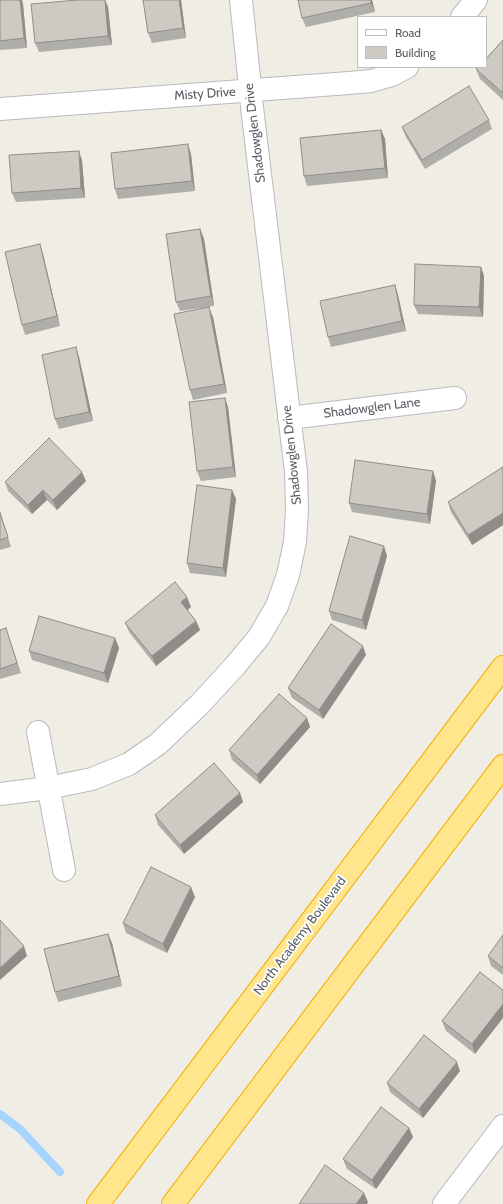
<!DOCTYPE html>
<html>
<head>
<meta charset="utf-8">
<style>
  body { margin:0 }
  #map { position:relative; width:503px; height:1204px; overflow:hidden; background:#f0ede5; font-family:Cabin,sans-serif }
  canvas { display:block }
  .legend { position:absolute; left:357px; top:16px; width:130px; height:52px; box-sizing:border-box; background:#fff; border:1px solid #bebfc2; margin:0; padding:5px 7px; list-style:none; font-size:12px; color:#5c6066 }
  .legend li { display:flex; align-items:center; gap:8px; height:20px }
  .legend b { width:20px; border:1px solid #bebfc2 }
</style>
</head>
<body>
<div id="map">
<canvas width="503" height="1204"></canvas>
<ul class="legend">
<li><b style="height:5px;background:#fff"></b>Road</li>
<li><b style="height:11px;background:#cdcac4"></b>Building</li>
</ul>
</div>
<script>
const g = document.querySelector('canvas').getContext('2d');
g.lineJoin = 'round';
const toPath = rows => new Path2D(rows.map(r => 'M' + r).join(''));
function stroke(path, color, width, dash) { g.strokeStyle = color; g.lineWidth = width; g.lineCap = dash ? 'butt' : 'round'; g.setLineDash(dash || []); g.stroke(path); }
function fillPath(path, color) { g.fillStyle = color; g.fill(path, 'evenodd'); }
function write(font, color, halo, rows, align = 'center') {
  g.font = font + ' Cabin,sans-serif'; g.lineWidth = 3.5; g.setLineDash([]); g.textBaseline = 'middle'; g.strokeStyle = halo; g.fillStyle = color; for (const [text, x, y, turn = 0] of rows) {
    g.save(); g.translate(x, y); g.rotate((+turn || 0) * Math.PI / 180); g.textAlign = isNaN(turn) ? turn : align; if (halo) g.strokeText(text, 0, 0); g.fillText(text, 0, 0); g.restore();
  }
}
stroke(toPath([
  [0,1114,20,1129,60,1172]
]), '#a5d5ff', 8);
const minor = toPath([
  [462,17,476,0],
  [0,109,349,83,371,81,392,75,407,67],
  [289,418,455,398],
  [38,732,64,870],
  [0,794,48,788,92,779,129,764,158,744,200,704,234,667,259,637,277,606,288,575,295,542,297,510,296,472,253,116,241,0],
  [444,1204,503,1126]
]);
const highway = toPath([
  [98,1204,503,667],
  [173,1204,503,766]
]);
stroke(minor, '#b7babf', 24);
stroke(highway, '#f4af00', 24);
stroke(minor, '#fff', 22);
stroke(highway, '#ffe58c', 22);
fillPath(toPath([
  [0,0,22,0,23,4,27,48,0,50],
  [77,0,105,0,108,7,112,45,39,52,35,43],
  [181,0,186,38,152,43,148,33],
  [372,0,375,12,306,27,302,18],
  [503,40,503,100,480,79,476,69],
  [489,120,492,129,425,169,406,137,402,127],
  [381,130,385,139,388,178,307,186,304,176],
  [191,154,195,191,118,199,115,189],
  [82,160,85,198,16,202,12,193],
  [200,229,204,239,214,306,180,311,176,302],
  [43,254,60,326,25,335,22,325],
  [481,267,484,276,483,317,418,314,414,305],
  [395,285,398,295,406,331,331,347,328,337],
  [213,317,227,393,193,400,190,390],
  [79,357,93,421,59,429,55,419],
  [225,398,228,407,236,477,201,481,197,471],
  [503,467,503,525,472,545,451,512,448,502],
  [433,471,436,481,430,524,352,512,349,503],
  [86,481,57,510,47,500,32,514,8,491,5,482],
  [232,490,236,499,226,577,190,573,187,563],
  [0,511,11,547,0,550],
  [387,556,366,630,332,620,329,611],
  [191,607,187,610,196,621,200,630,156,666,129,632,125,623],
  [0,630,9,637,21,673,0,679],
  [115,638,119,648,108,683,32,660,29,651],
  [366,655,323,719,292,698,288,688],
  [307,718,310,727,260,784,232,760,229,750],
  [240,793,243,802,184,854,158,825,155,815],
  [195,897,167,953,126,933,123,923],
  [108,934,112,943,122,986,58,1002,55,992],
  [503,935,503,975,491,966,488,956],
  [480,972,475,1054,446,1031,442,1021],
  [460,1071,423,1118,390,1092,387,1083],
  [409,1128,413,1137,376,1189,347,1169,343,1159]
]), '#b0aea9');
fillPath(toPath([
  [20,0,22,0,23,4,27,48,24,38],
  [105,0,108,7,112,45,108,36],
  [179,0,181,0,186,38,183,28],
  [371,0,372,0,375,12,371,3],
  [381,130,385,139,388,178,385,168],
  [188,144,191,154,195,191,192,181],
  [79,151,82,160,85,198,81,188],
  [200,229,204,239,214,306,211,296],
  [40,244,43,254,60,326,57,316],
  [481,267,484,276,483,317,479,307],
  [395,285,398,295,406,331,402,321],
  [209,307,213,317,227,393,224,384],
  [76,347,79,357,93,421,89,412],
  [225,398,228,407,236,477,233,467],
  [433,471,436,481,430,524,427,514],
  [82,472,86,481,57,510,53,500],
  [43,490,47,500,32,514,28,505],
  [232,490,236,499,226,577,223,568],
  [503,513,503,525,472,545,468,535],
  [384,546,387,556,366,630,362,620],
  [187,597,191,607,185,612,181,602],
  [196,621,200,630,156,666,152,656],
  [115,638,119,648,108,683,104,673],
  [363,646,366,655,323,719,319,710],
  [307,718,310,727,260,784,257,775],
  [240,793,243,802,184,854,180,845],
  [191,887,195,897,167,953,163,944],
  [108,934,112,943,122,986,119,976],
  [24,946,27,956,0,980,0,968],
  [503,1004,503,1018,475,1054,472,1044],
  [457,1062,460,1071,423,1118,419,1109],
  [409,1128,413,1137,376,1189,372,1180],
  [364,1193,368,1202,367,1204,356,1204]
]), '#908d89');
const building = toPath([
  [0,0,20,0,24,38,0,41,0,0],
  [77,0,105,0,108,36,35,43,31,4,77,0],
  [143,0,179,0,183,28,148,33,143,0],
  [298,0,371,0,371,3,302,18,298,0],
  [503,40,503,93,476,69,479,67,486,67,486,59,503,40],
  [469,86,489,120,422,160,402,127,469,86],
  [381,130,385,168,304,176,300,138,381,130],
  [188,144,192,181,115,189,111,153,188,144],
  [79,151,81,188,12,193,9,155,79,151],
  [200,229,211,296,176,302,166,234,200,229],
  [40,244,57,316,22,325,5,252,40,244],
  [415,264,481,267,479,307,414,305,415,264],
  [395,285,402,321,328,337,320,301,395,285],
  [209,307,224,384,190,390,174,314,209,307],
  [76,347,89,412,55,419,42,355,76,347],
  [225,398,233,467,197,471,189,402,225,398],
  [49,438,82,472,53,500,43,490,28,505,5,482,49,438],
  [355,460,433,471,427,514,349,503,355,460],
  [503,467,503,513,468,535,448,502,503,467],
  [197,485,232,490,223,568,187,563,197,485],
  [0,513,8,537,0,540,0,513],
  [350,536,384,546,362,620,329,611,350,536],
  [175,582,187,597,181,602,196,621,152,656,125,623,175,582],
  [39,616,115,638,104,673,29,651,39,616],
  [331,624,363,646,319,710,288,688,331,624],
  [6,628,17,663,0,669,0,630,6,628],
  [279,694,307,718,257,775,229,750,279,694],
  [214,763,240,793,180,845,155,815,214,763],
  [151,867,191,887,163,944,123,923,151,867],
  [0,920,24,946,0,968,0,920],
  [108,934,119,976,55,992,44,949,108,934],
  [503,935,503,968,488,956,503,935],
  [480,972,503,990,503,1004,472,1044,442,1021,480,972],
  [424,1035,457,1062,419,1109,387,1083,424,1035],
  [381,1107,409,1128,372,1180,343,1159,381,1107],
  [325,1165,364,1193,356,1204,299,1204,325,1165]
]);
fillPath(building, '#cdcac4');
stroke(building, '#908d89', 1);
write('13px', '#5c6066', '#fff', [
  ["Misty Drive",205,94,-4],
  ["Shadowglen Drive",255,133,-97],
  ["Shadowglen Lane",372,408,-7],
  ["Shadowglen Drive",292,455,-96],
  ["North Academy Boulevard",300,936,-53]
]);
</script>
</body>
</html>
